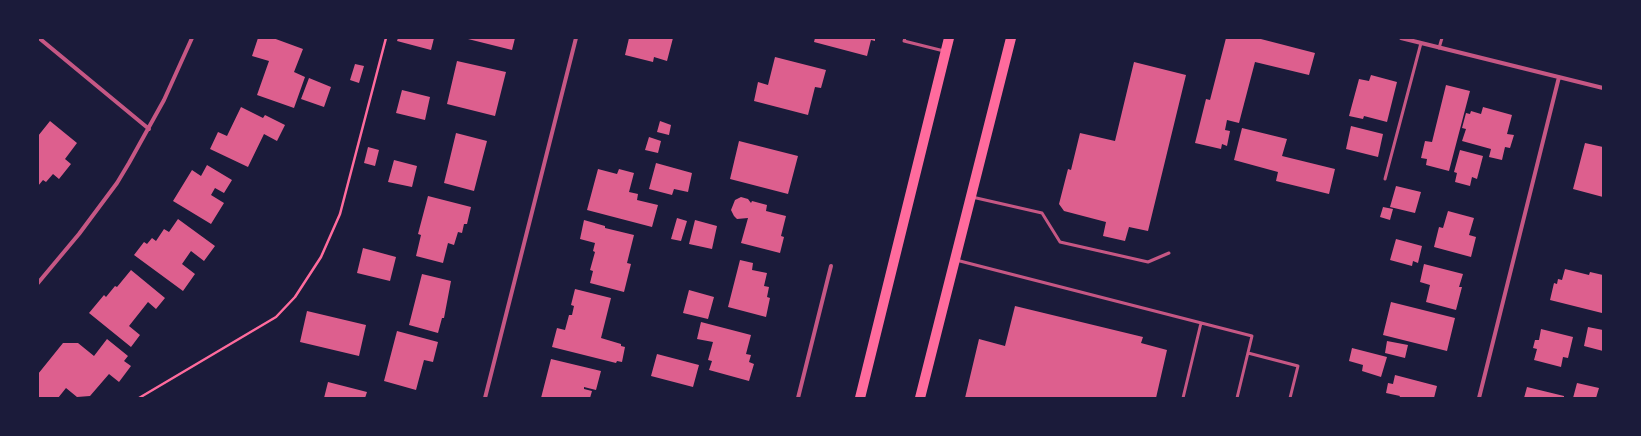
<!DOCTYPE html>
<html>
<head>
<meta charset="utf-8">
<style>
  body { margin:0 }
  #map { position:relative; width:1641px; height:436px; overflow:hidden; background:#1b1b3a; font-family:Overpass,sans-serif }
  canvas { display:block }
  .frame { position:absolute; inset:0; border:39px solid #1b1b3a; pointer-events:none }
</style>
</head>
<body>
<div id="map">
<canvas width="1641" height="436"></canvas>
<div class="frame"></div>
</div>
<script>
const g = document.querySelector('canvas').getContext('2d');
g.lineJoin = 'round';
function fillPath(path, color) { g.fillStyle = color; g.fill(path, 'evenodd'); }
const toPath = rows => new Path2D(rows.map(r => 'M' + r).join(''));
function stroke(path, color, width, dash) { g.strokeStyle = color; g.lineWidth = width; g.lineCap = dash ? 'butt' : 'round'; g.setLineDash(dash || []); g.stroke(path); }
fillPath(toPath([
  [258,38,273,38,303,49,294,72,305,77,294,108,257,95,269,61,252,56],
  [398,38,434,38,431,50,397,41],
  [464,38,515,38,512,50],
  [629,38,673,38,667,61,654,57,653,62,625,55],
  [815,38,875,38,875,41,871,40,867,56,814,42],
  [1226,38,1257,38,1315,53,1309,75,1255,62,1239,123,1227,120,1225,130,1230,131,1227,146,1222,144,1221,149,1195,143,1206,99,1210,100],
  [775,57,826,70,821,88,815,87,808,115,754,101,758,82,768,85],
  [457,61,506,72,495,116,447,104],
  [1134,62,1186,75,1148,231,1129,227,1125,241,1103,236,1106,222,1064,211,1059,204,1068,169,1071,170,1080,133,1115,141],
  [355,64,364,66,359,83,350,80],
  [1371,75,1397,82,1387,122,1364,116,1363,119,1349,116,1359,79,1369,81],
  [309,78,331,87,324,107,301,99],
  [1446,85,1470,91,1449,171,1426,165,1427,159,1421,158,1425,141,1432,142],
  [402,90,430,97,425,120,396,113],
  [241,107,263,118,265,115,285,125,277,141,264,134,248,167,210,149,218,132,227,136],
  [1483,107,1512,115,1507,134,1514,135,1510,148,1505,147,1502,160,1489,157,1491,149,1462,141,1466,129,1462,128,1466,113,1470,114,1471,111,1481,114],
  [50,121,77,143,65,159,71,164,59,179,53,174,46,182,43,180,38,186,38,136],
  [660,121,671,125,669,135,657,132],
  [1351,126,1383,134,1378,157,1346,149],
  [1242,128,1287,139,1282,156,1335,169,1329,194,1276,181,1278,172,1234,160],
  [456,133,487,141,474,191,444,183],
  [649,137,661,141,658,153,645,150],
  [739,141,798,156,788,194,730,179],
  [1585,143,1603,147,1603,197,1573,189],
  [368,147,379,150,375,166,364,163],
  [1460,150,1483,156,1477,179,1472,177,1470,186,1455,182,1457,173,1454,172],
  [394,160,417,166,412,187,388,182],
  [656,163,692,173,688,192,674,189,672,195,649,189],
  [207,165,232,180,224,193,215,188,211,195,224,203,211,224,173,201,192,170,201,176],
  [598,169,617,174,619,169,634,173,629,192,638,194,637,200,658,205,652,227,587,210],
  [1396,186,1421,192,1415,213,1390,207],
  [428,196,471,207,467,224,464,224,462,233,458,232,454,245,448,243,443,263,416,256,421,235,418,234],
  [741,197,748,199,751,203,752,201,767,205,766,211,786,216,781,236,784,237,780,253,741,243,748,218,737,219,734,216,731,210,735,200],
  [1383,207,1393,209,1390,220,1380,217],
  [1448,211,1474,218,1469,235,1476,237,1471,257,1434,247,1439,227,1443,228],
  [677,218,687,221,681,241,671,239],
  [178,219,215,246,204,261,191,251,182,264,195,274,183,291,134,255,144,242,147,244,152,238,156,241,164,229,169,232],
  [584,220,605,226,605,228,634,235,627,263,631,264,624,292,590,283,593,271,590,270,595,252,593,251,595,243,580,239],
  [695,220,717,226,712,249,689,244],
  [1396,239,1422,246,1418,263,1413,261,1412,266,1390,260],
  [363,248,396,257,390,281,357,273],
  [740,260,753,263,752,270,767,273,764,286,769,287,767,297,770,298,766,317,728,307],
  [1424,264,1463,274,1459,287,1462,287,1456,310,1426,302,1430,285,1420,282],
  [1565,269,1589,275,1590,272,1603,275,1602,313,1550,300,1554,283,1557,284,1558,279,1562,280],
  [131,270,165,298,156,309,148,302,129,326,140,335,131,347,89,313,104,295,106,297,115,286,117,287],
  [422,274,451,281,444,318,442,318,438,333,409,325],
  [575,289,611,298,601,338,621,344,621,346,625,347,622,362,617,361,616,363,552,347,557,328,565,330,569,315,572,315,574,306,571,305],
  [689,290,714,297,708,319,683,313],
  [1391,302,1455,318,1447,351,1383,335],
  [1015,306,1143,337,1141,343,1167,350,1156,398,965,398,979,339,1005,346],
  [307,311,366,325,359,356,300,342],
  [701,322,751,335,746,354,751,355,749,362,754,364,749,381,709,370,712,361,708,360,713,342,697,339],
  [1588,327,1603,330,1603,351,1584,346],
  [1541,329,1573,337,1568,358,1563,357,1561,367,1534,360,1537,349,1533,348,1535,340,1539,340],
  [397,331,438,342,433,362,424,360,416,390,384,381],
  [107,339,128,356,124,361,131,366,119,382,109,374,90,396,77,397,66,388,58,398,38,398,38,374,63,343,78,343,94,356],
  [1387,341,1408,345,1405,358,1385,353],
  [1352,348,1387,357,1381,377,1362,371,1363,365,1349,361],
  [657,354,699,365,693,387,651,376],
  [551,359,601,371,596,390,584,387,584,389,592,391,590,398,541,398],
  [1395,375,1437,386,1434,398,1399,398,1400,396,1386,393,1388,383,1393,384],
  [328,382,367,392,365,398,324,398],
  [1577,383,1599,388,1596,398,1573,398],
  [1527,387,1564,396,1564,398,1524,398]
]), '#dd5f8e');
stroke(toPath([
  [139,398,276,317,295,297,321,257,340,214,386,38]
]), '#ff6b9d', 2.5);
stroke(toPath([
  [905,38,904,41,944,51],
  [1439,48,1442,38],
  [1385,179,1421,43],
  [972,197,1042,213,1060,242,1148,262,1169,253],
  [956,260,1252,336,1237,398],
  [1248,353,1298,366,1290,398],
  [1183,398,1201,323]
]), '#c65784', 3);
stroke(toPath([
  [39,38,149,129],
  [1401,38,1603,88],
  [38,283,79,234,117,183,129,163,164,100,192,38],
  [485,398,576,38],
  [798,398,831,266],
  [1479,398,1559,77]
]), '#c65784', 4);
stroke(toPath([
  [860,398,949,38],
  [920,398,1011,38]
]), '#ff6b9d', 10);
</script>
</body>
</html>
